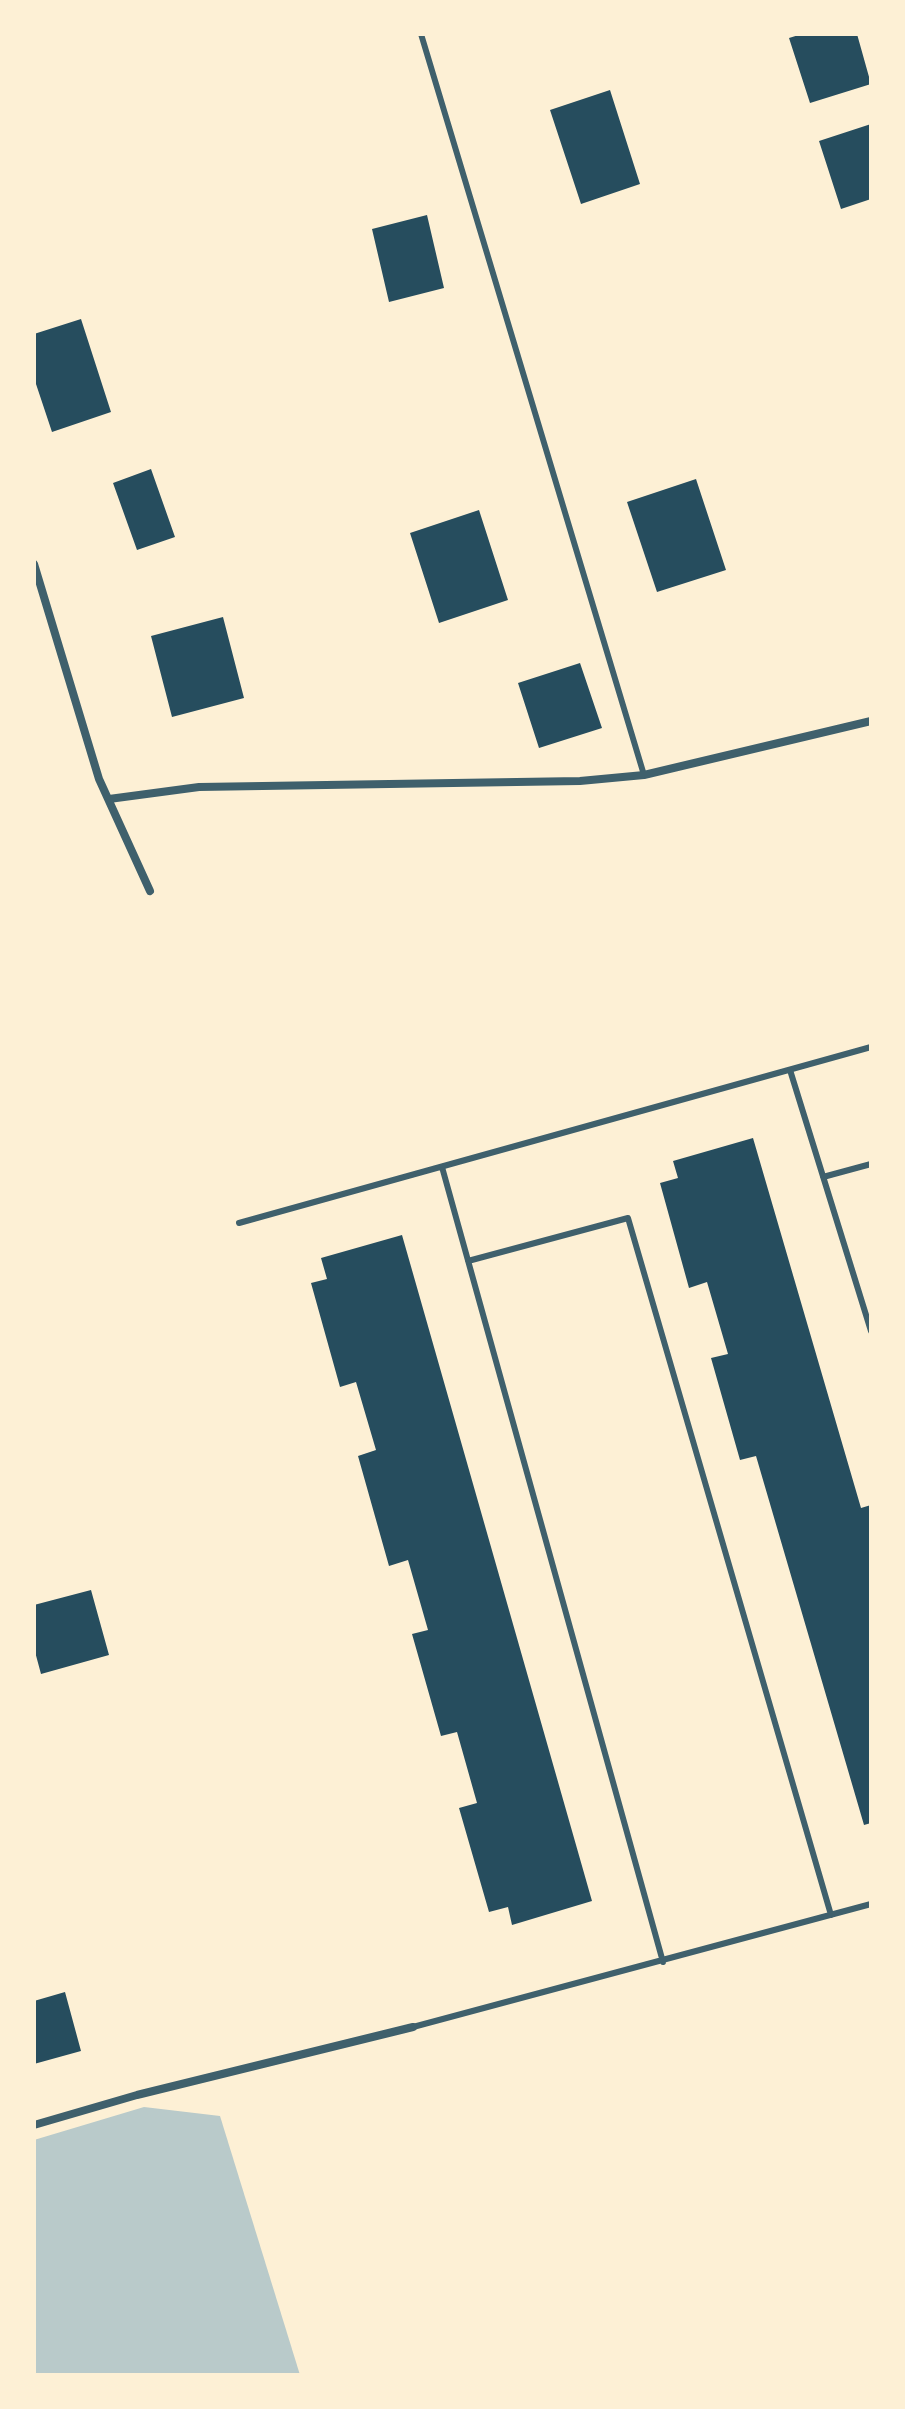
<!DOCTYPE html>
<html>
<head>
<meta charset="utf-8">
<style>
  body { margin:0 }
  #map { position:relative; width:905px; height:2409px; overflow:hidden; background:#fdf0d5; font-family:"Times New Roman",serif }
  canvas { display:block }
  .frame { position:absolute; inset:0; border:36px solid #fdf0d5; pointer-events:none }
</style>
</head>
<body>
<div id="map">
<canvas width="905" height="2409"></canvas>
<div class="frame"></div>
</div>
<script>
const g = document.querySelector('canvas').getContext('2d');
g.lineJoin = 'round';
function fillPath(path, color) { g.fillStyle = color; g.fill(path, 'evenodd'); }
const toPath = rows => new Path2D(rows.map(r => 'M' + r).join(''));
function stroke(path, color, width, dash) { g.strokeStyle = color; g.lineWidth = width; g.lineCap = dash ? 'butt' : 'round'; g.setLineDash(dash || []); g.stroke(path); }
fillPath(toPath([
  [144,2107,220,2116,300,2375,34,2375,34,2140]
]), '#b9caca');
fillPath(toPath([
  [802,34,857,34,871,84,810,103,789,38],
  [610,90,640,184,581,204,550,110],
  [871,124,871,199,841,209,819,141],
  [427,215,444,288,389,302,372,229],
  [81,319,111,412,52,432,34,378,34,334],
  [151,469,175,537,137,550,113,483],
  [696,479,726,570,657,592,627,502],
  [479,510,508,600,439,623,410,533],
  [223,617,244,698,172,717,151,636],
  [580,663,602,728,539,748,518,683],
  [753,1138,861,1508,871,1505,871,1823,864,1825,756,1456,740,1460,711,1358,728,1354,707,1282,689,1288,660,1183,678,1178,673,1161],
  [402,1235,592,1901,512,1925,508,1907,489,1912,459,1808,477,1803,457,1732,441,1736,412,1634,428,1630,408,1560,389,1566,358,1456,376,1450,356,1382,340,1387,311,1283,327,1279,321,1258],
  [91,1590,109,1655,41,1674,34,1648,34,1605],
  [65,1992,81,2051,34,2064,34,2001]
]), '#264d5e');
stroke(toPath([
  [421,34,644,775],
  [790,1070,871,1331],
  [442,1167,663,1962],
  [823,1177,871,1164],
  [239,1223,871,1047],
  [468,1261,628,1218,831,1915],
  [413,2027,871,1904]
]), '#3f606c', 6);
stroke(toPath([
  [34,564,99,779,150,891],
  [109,799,199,787,580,781,644,775,871,721],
  [34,2125,137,2095,413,2027]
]), '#3f606c', 8);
</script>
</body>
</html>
